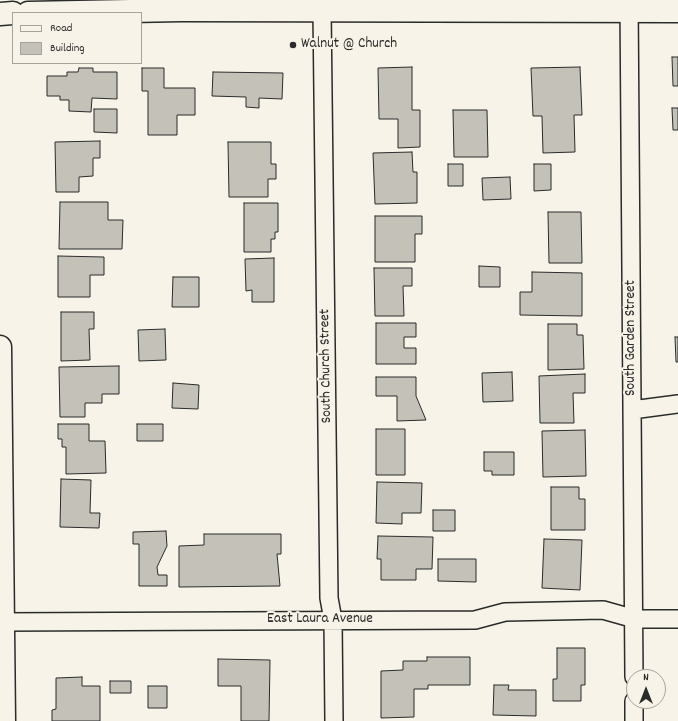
<!DOCTYPE html>
<html>
<head>
<meta charset="utf-8">
<style>
  body { margin:0 }
  #map { position:relative; width:678px; height:721px; overflow:hidden; background:#f7f3e8; font-family:Dekko,sans-serif }
  canvas { display:block }
  .legend { position:absolute; left:12px; top:12px; width:130px; height:52px; box-sizing:border-box; background:#f7f3e8; border:1px solid #a5a39c; margin:0; padding:5px 7px; list-style:none; font-size:12px; color:#2b2b2b }
  .legend li { display:flex; align-items:center; gap:8px; height:20px }
  .legend b { width:20px; border:1px solid #a5a39c }
  .north { position:absolute; left:626px; top:669px; width:40px; height:40px; box-sizing:border-box; background:#f7f3e8; border:1px solid #a5a39c; border-radius:50%; rotate:0deg; font-size:11px; font-weight:700; line-height:16px; text-align:center; color:#2b2b2b }
  .north::after { content:''; display:block; margin:auto; width:14px; height:18px; background:#2b2b2b; clip-path:polygon(50% 0,100% 100%,50% 72%,0 100%) }
</style>
</head>
<body>
<div id="map">
<canvas width="678" height="721"></canvas>
<ul class="legend">
<li><b style="height:5px;background:#f7f3e8"></b>Road</li>
<li><b style="height:11px;background:#c4c1b9"></b>Building</li>
</ul>
<div class="north">N</div>
</div>
<script>
const g = document.querySelector('canvas').getContext('2d');
g.lineJoin = 'round';
function fillPath(path, color) { g.fillStyle = color; g.fill(path, 'evenodd'); }
const toPath = rows => new Path2D(rows.map(r => 'M' + r).join(''));
function stroke(path, color, width, dash) { g.strokeStyle = color; g.lineWidth = width; g.lineCap = dash ? 'butt' : 'round'; g.setLineDash(dash || []); g.stroke(path); }
function write(font, color, halo, rows, align = 'center') {
  g.font = font + ' Dekko,sans-serif'; g.lineWidth = 4; g.setLineDash([]); g.textBaseline = 'middle'; g.strokeStyle = halo; g.fillStyle = color; for (const [text, x, y, turn = 0] of rows) {
    g.save(); g.translate(x, y); g.rotate((+turn || 0) * Math.PI / 180); g.textAlign = isNaN(turn) ? turn : align; if (halo) g.strokeText(text, 0, 0); g.fillText(text, 0, 0); g.restore();
  }
}
const building = toPath([
  [672,57,678,57,678,86,673,86,672,57],
  [412,67,412,110,420,110,420,147,398,148,398,119,379,119,378,68,412,67],
  [580,67,582,115,574,115,575,152,543,153,542,116,533,116,531,68,580,67],
  [79,68,93,68,93,72,117,72,117,99,92,98,91,112,69,111,69,100,60,100,60,96,47,96,47,76,67,76,67,72,78,72,79,68],
  [142,68,164,68,164,88,195,88,195,115,177,115,177,135,148,135,148,91,142,91,142,68],
  [213,72,283,73,282,99,259,98,259,108,246,107,246,97,212,96,213,72],
  [672,108,678,108,678,130,673,130,672,108],
  [94,109,117,109,117,133,94,132,94,109],
  [453,110,487,110,488,157,454,157,453,110],
  [100,141,100,158,93,158,93,176,79,177,79,192,56,192,55,142,100,141],
  [228,142,271,142,271,164,276,164,276,179,268,179,268,197,229,197,228,142],
  [412,152,413,172,417,172,417,203,375,204,373,153,412,152],
  [448,164,463,164,463,186,448,186,448,164],
  [534,164,551,164,551,190,534,191,534,164],
  [510,177,511,199,483,200,482,178,510,177],
  [60,202,108,202,108,220,123,220,122,249,59,249,60,202],
  [244,203,278,203,278,232,275,232,275,239,271,239,271,252,244,252,244,203],
  [548,212,581,212,582,263,549,263,548,212],
  [375,216,422,216,422,234,415,234,415,262,375,262,375,216],
  [58,256,104,257,104,275,90,275,90,297,58,297,58,256],
  [274,258,274,302,252,302,252,290,246,291,245,259,274,258],
  [479,266,500,267,500,287,479,287,479,266],
  [374,268,412,268,412,286,403,286,404,316,375,316,374,268],
  [532,272,582,273,582,316,520,315,520,292,532,292,532,272],
  [173,277,199,277,199,307,172,307,173,277],
  [61,312,94,312,94,329,89,329,90,360,61,361,61,312],
  [376,323,416,323,416,337,404,337,404,348,416,348,416,364,376,364,376,323],
  [548,324,577,324,577,335,583,335,584,369,548,370,548,324],
  [165,329,166,360,139,361,138,330,165,329],
  [675,337,678,337,678,362,676,362,675,337],
  [119,366,119,394,102,394,102,403,85,403,85,417,60,417,59,367,119,366],
  [512,372,513,401,483,402,482,373,512,372],
  [585,374,585,393,573,393,574,423,540,423,539,376,585,374],
  [376,377,416,377,416,396,426,420,397,421,397,396,376,396,376,377],
  [173,383,199,385,198,409,172,408,173,383],
  [58,424,89,424,89,441,105,441,106,473,66,474,66,447,62,447,62,439,58,439,58,424],
  [137,424,163,424,163,441,137,441,137,424],
  [376,429,405,429,405,475,376,475,376,429],
  [585,430,586,476,543,477,542,431,585,430],
  [484,452,514,452,514,475,492,475,492,471,484,471,484,452],
  [61,479,91,480,90,513,100,513,99,528,60,527,61,479],
  [377,482,422,483,421,513,402,513,402,524,376,523,377,482],
  [551,487,579,487,579,499,585,499,585,530,551,530,551,487],
  [433,510,455,510,455,531,433,531,433,510],
  [166,531,167,546,157,567,158,575,167,575,167,586,139,586,139,544,133,544,133,532,166,531],
  [204,534,281,534,281,554,277,554,280,586,179,587,179,546,204,545,204,534],
  [378,536,433,537,432,569,416,569,416,580,381,580,381,559,377,559,378,536],
  [544,539,582,540,580,590,542,588,544,539],
  [438,559,476,559,476,582,438,581,438,559],
  [557,648,585,648,585,685,581,685,581,701,553,701,553,679,557,679,557,648],
  [427,657,470,657,470,685,428,685,428,689,414,689,414,717,381,718,381,671,403,670,403,661,427,661,427,657],
  [218,659,270,660,269,721,241,721,241,686,218,686,218,659],
  [82,677,82,686,100,686,100,721,52,721,52,710,56,709,56,678,82,677],
  [110,681,131,681,131,693,110,693,110,681],
  [494,685,509,685,508,690,536,690,536,716,493,715,494,685],
  [148,686,167,686,167,708,148,708,148,686]
]);
fillPath(building, '#c4c1b9');
stroke(building, '#2b2b2b', 1);
const street = toPath([
  [629,0,634,677],
  [322,10,329,598,333,620,334,721],
  [632,410,678,404],
  [0,622,475,620,505,612,603,610,635,619,678,619],
  [634,721,634,701]
]);
const secondary = toPath([
  [28,13,181,10,678,11],
  [0,14,13,13],
  [0,347,4,721]
]);
stroke(street, '#2b2b2b', 20);
stroke(secondary, '#2b2b2b', 25);
stroke(street, '#f7f3e8', 17);
stroke(secondary, '#f7f3e8', 22);
for (const [x, y, r, color] of [
  [293,45,4,"#2b2b2b"]
]) { const dot = new Path2D(); dot.arc(x, y, r, 0, 2 * Math.PI); g.fillStyle = color; g.fill(dot); stroke(dot, '#f7f3e8', 1.5); }
write('15px', '#2b2b2b', '#f7f3e8', [
  ["Walnut @ Church",301,45]
], 'left');
write('15px', '#2b2b2b', '#f7f3e8', [
  ["South Garden Street",632,338,-90],
  ["South Church Street",327,366,-91],
  ["East Laura Avenue",320,620]
]);
</script>
</body>
</html>
